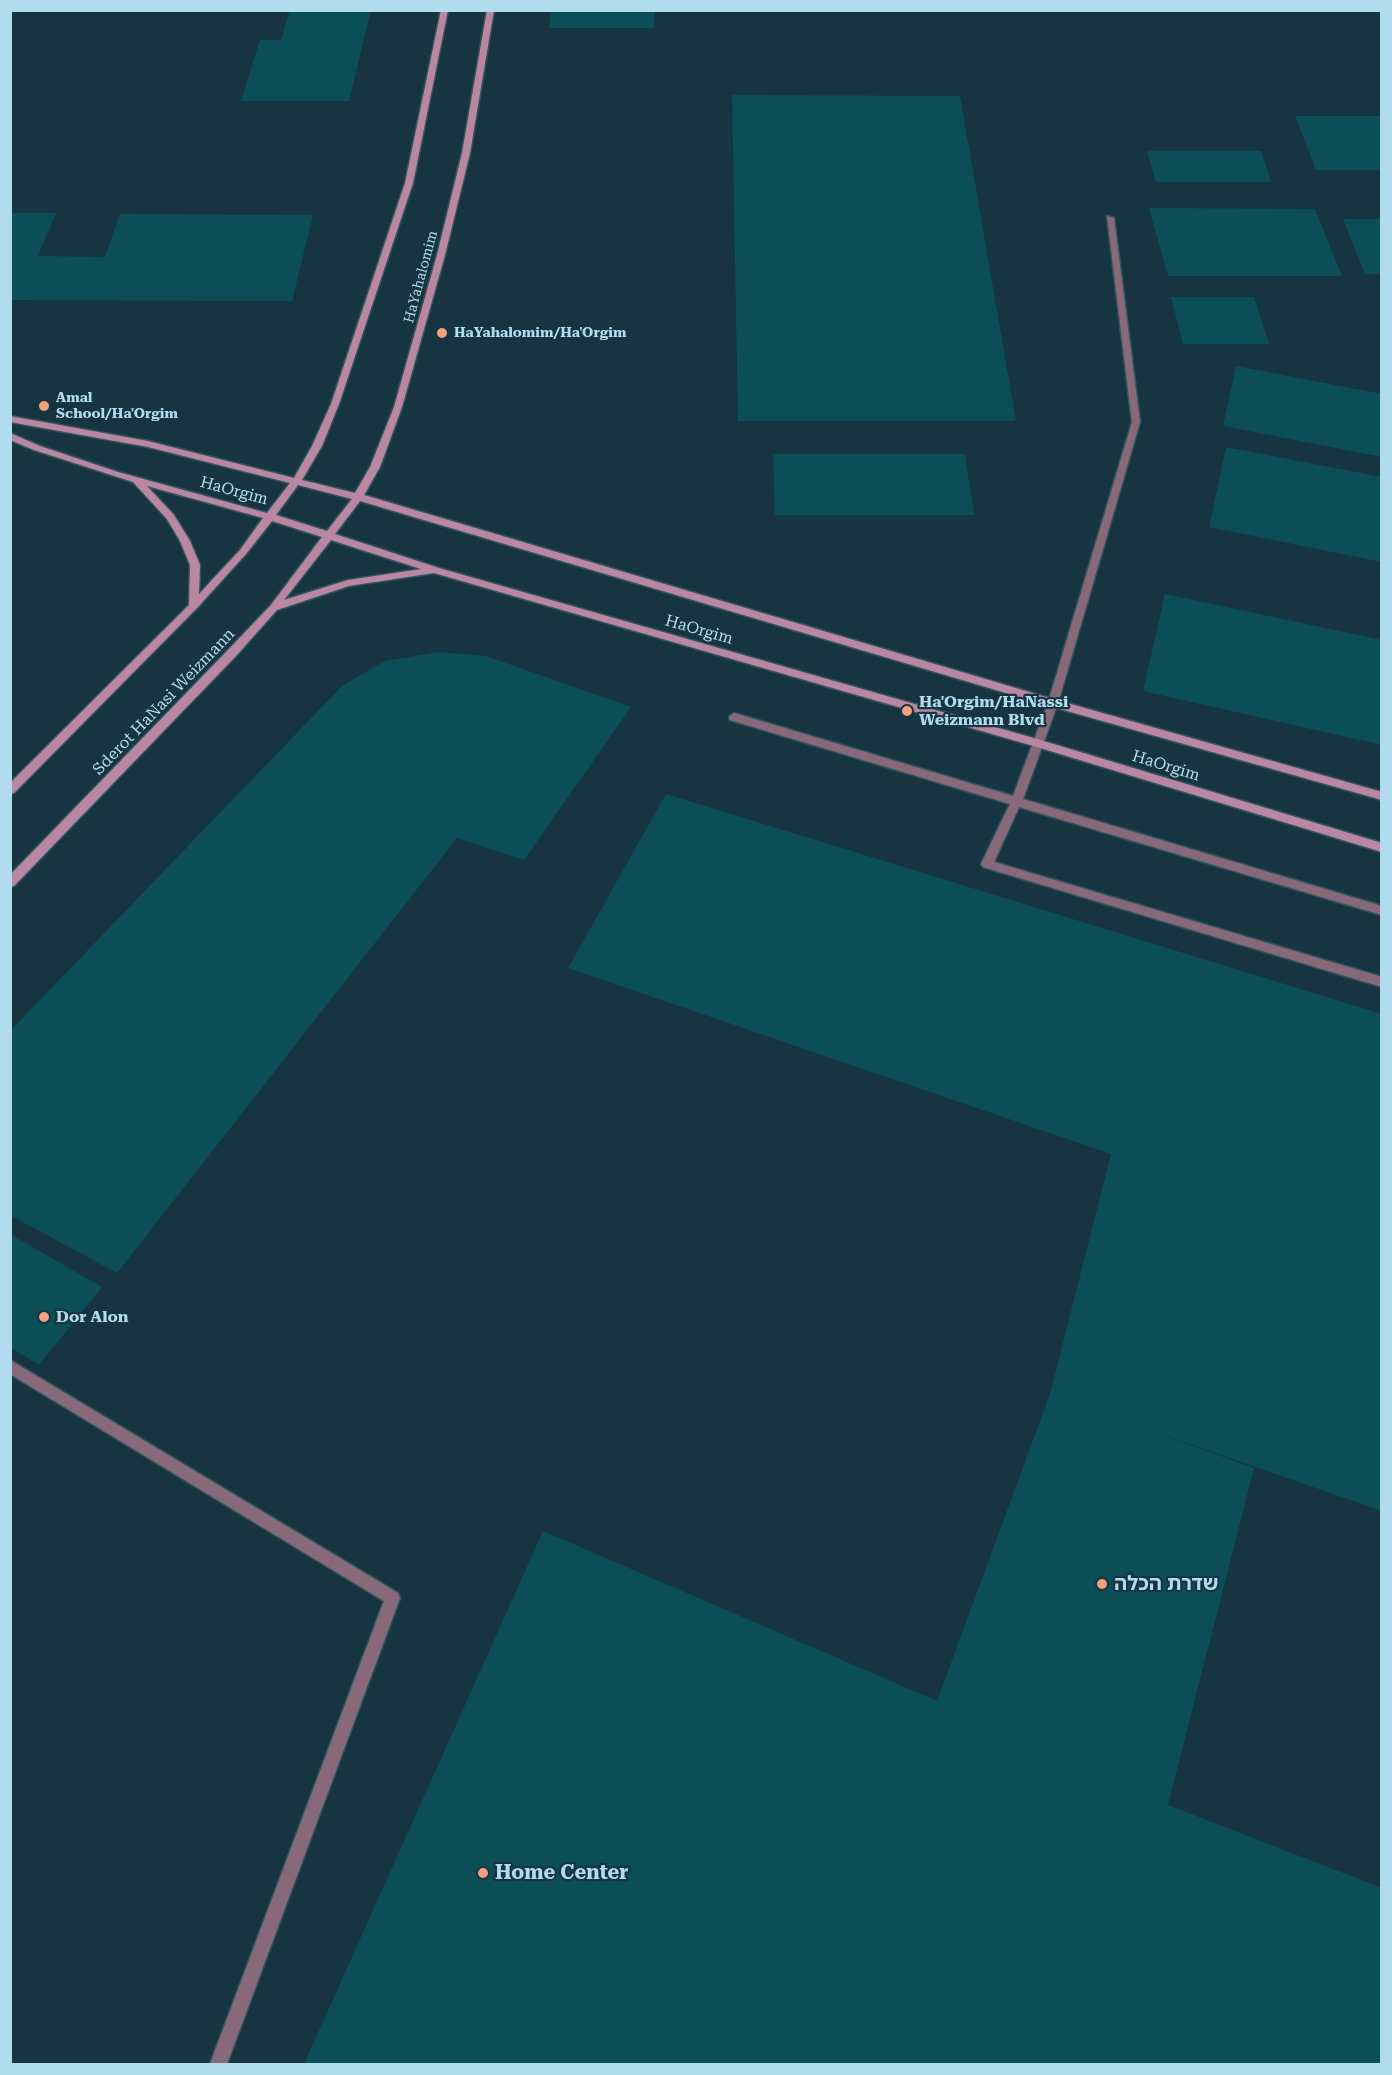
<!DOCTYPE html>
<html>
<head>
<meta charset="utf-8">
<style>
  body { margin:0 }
  #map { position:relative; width:1392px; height:2075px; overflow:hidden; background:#173540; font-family:"Roboto Serif",serif }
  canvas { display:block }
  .frame { position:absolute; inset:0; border:12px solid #b0dced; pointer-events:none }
</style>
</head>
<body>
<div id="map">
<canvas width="1392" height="2075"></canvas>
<div class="frame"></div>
</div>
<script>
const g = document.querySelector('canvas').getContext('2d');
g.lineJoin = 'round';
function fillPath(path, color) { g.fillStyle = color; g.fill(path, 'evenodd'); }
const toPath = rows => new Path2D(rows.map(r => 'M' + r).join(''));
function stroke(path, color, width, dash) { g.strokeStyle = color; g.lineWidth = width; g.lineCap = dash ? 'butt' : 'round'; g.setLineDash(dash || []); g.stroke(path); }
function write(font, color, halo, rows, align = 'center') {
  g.font = font + ' "Roboto Serif","Noto Sans Hebrew",serif'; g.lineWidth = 4.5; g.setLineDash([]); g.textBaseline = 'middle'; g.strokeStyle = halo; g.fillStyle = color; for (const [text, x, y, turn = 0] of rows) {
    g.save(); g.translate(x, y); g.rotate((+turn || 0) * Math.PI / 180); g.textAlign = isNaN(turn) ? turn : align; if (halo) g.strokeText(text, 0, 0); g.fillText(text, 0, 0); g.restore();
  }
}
fillPath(toPath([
  [290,10,371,10,349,101,241,101,260,40,281,40],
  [551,10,655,10,654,28,549,28],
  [732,95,960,96,1016,421,738,421],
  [1295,116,1382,116,1382,170,1316,170],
  [1147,151,1261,151,1271,182,1156,182],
  [1149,208,1315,209,1342,276,1168,276],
  [10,213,56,213,38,256,105,257,120,214,313,215,292,301,10,300],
  [1343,219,1382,219,1382,274,1365,274],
  [1171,297,1254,297,1269,344,1183,344],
  [1236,366,1382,394,1382,457,1223,426],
  [1226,447,1382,477,1382,562,1209,527],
  [773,454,965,454,974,515,775,515],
  [1165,594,1382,640,1382,745,1143,691],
  [438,652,486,656,631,707,524,860,457,838,117,1273,10,1215,10,1031,342,686,385,661],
  [666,794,1382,1014,1382,1511,1135,1425,1254,1468,1168,1805,1382,1888,1382,2064,304,2064,543,1531,937,1701,1050,1394,1111,1154,568,968],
  [10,1234,102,1287,39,1365,10,1347]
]), '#0c4e55');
const lane = toPath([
  [1107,216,1114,218,1140,422,1058,703,1023,799,1382,906,1382,915,1019,807,994,862,1382,977,1382,987,983,867,981,864,1010,804,730,720,729,717,734,713,1013,796,1048,703,1132,422,1107,216],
  [10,1360,398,1593,400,1598,227,2064,210,2064,384,1601,10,1374,10,1360]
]);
const secondary = toPath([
  [441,10,448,10,413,183,339,404,322,446,302,480,355,493,370,467,394,407,437,255,462,153,487,10,494,10,470,153,445,255,402,407,380,467,364,495,1053,699,1382,792,1382,800,1053,707,360,501,335,534,439,568,1037,739,1382,843,1382,852,1037,747,434,573,349,586,277,610,236,656,14,886,10,887,10,875,228,650,271,605,322,537,272,521,246,554,197,608,14,793,10,794,10,783,189,605,190,565,180,541,167,519,133,482,34,450,10,440,10,433,40,446,118,472,267,513,290,483,148,447,10,422,10,416,148,441,294,478,312,446,331,404,405,183,441,10],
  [298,485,352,499,327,531,276,515,298,485],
  [147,486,263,518,240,550,199,594,200,565,190,541,174,515,147,486],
  [331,540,421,569,348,580,284,600,331,540]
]);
stroke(lane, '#33535f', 3);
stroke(secondary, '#33535f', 3);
fillPath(lane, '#88697a');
fillPath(secondary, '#b987a2');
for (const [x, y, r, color] of [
  [442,333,6,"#f1a17d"],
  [44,406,6,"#f1a17d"],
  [907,711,6,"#f1a17d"],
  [44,1317,6,"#f1a17d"],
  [1102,1584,6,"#f1a17d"],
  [483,1873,6,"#f1a17d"]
]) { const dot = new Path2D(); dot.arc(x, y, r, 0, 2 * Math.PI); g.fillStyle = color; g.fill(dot); stroke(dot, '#173540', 2); }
write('14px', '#b0dced', '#173540', [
  ["HaYahalomim",421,277,-75]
]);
write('bold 14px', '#b0dced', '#173540', [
  ["HaYahalomim/Ha'Orgim",454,333],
  ["Amal",56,398],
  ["School/Ha'Orgim",56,414]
], 'left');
write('16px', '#b0dced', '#173540', [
  ["HaOrgim",234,491,15],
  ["HaOrgim",699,630,16],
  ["Sderot HaNasi Weizmann",164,702,-46],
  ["HaOrgim",1166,766,17]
]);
write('bold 16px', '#b0dced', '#173540', [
  ["Ha'Orgim/HaNassi",919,702],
  ["Weizmann Blvd",919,720],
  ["Dor Alon",56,1317]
], 'left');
write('bold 20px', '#b0dced', '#173540', [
  ["שדרת הכלה",1114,1584],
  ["Home Center",495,1873]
], 'left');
</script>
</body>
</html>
